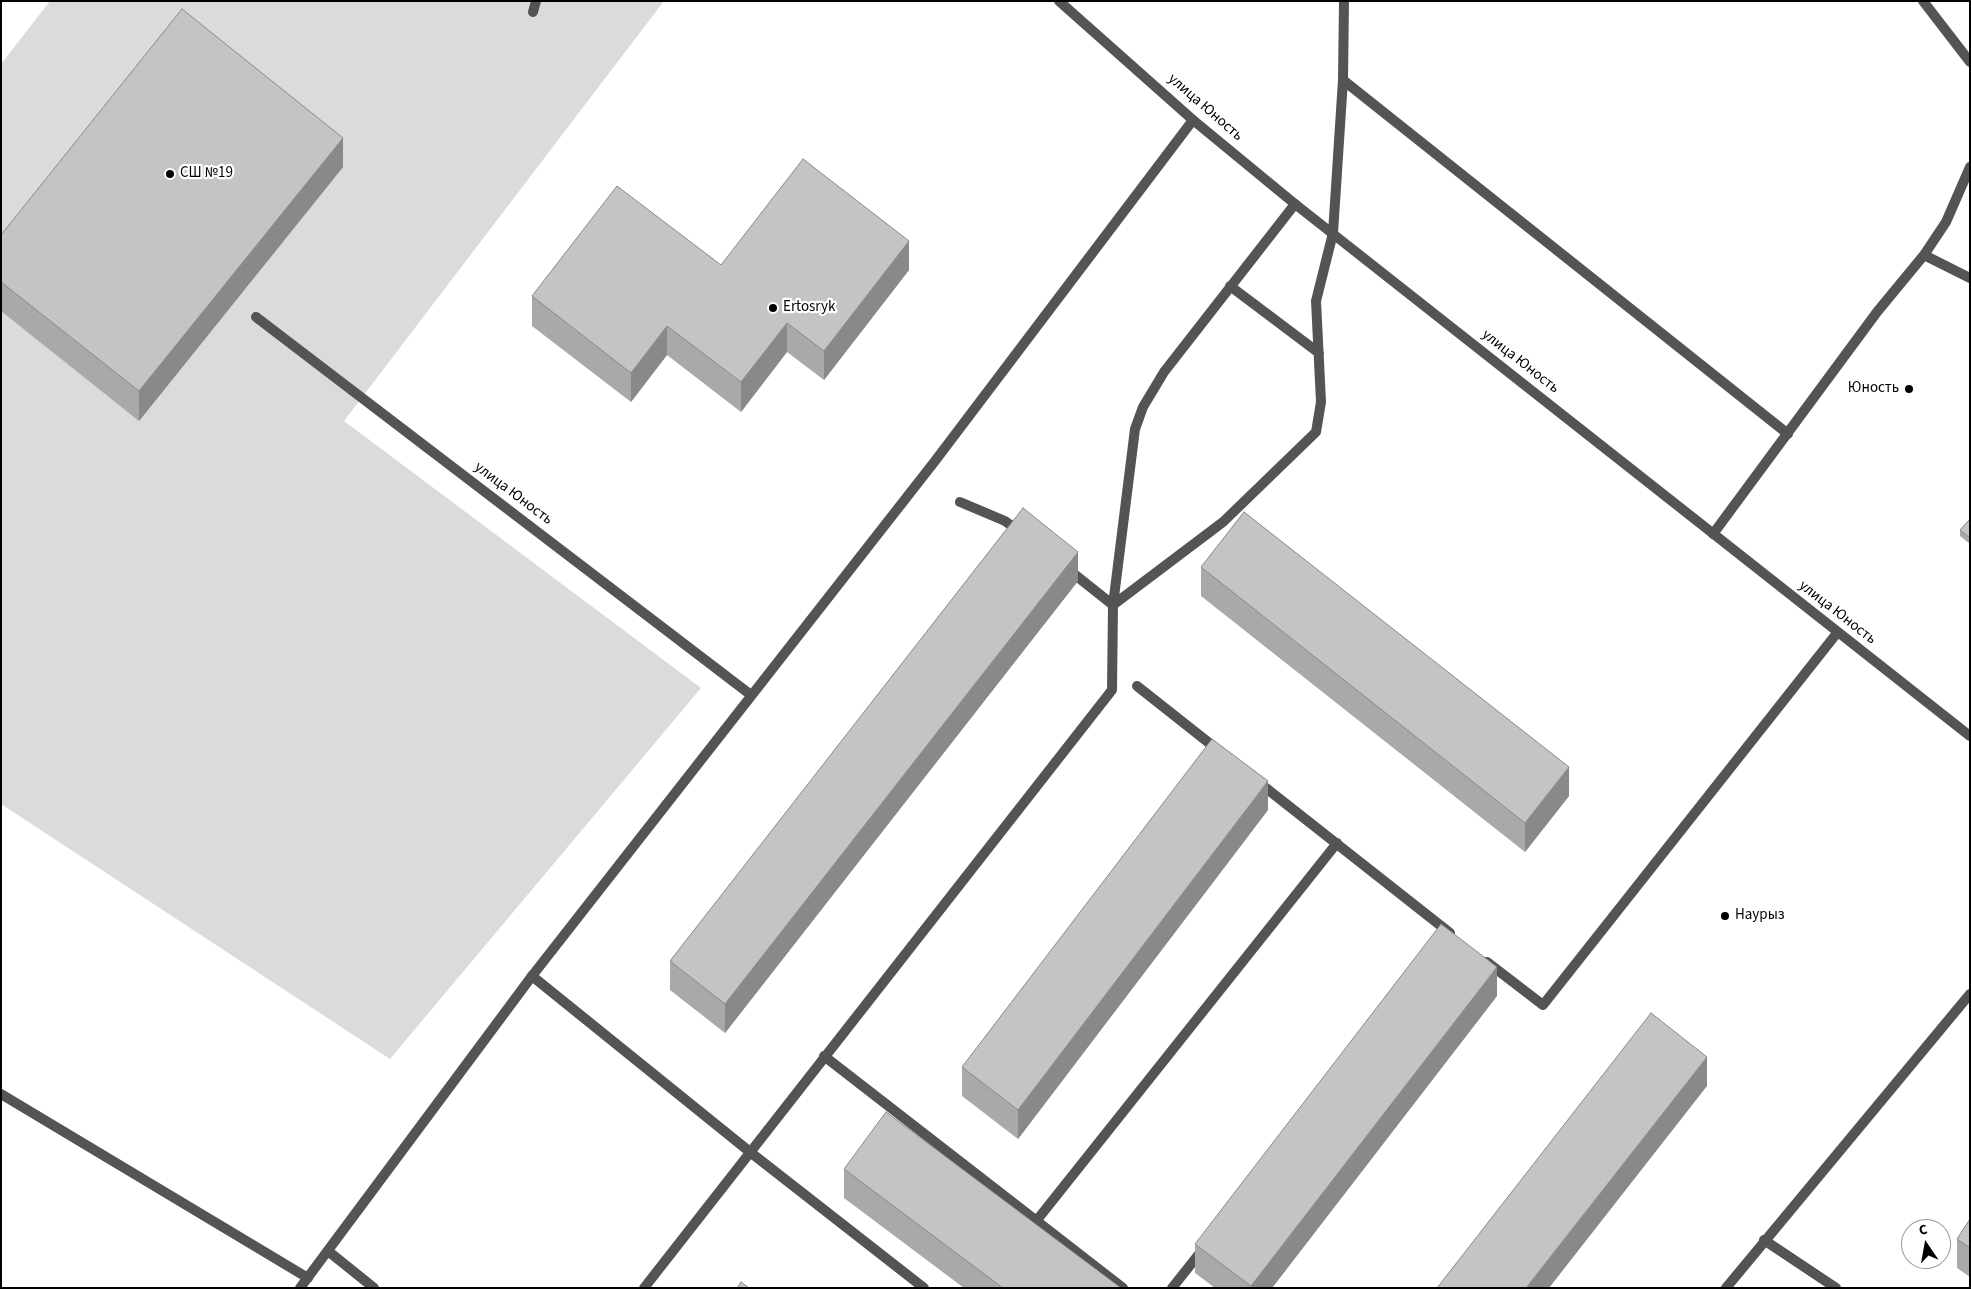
<!DOCTYPE html>
<html>
<head>
<meta charset="utf-8">
<style>
  body { margin:0 }
  #map { position:relative; width:1971px; height:1289px; overflow:hidden; background:#fff; font-family:"Source Sans 3",sans-serif }
  canvas { display:block }
  .frame { position:absolute; inset:0; border:2px solid #000; pointer-events:none }
  .north { position:absolute; left:1901px; top:1219px; width:50px; height:50px; box-sizing:border-box; background:#fff; border:1px solid #999; border-radius:50%; rotate:348deg; font-size:14px; font-weight:700; line-height:20px; text-align:center; color:#000 }
  .north::after { content:''; display:block; margin:auto; width:18px; height:22px; background:#000; clip-path:polygon(50% 0,100% 100%,50% 72%,0 100%) }
</style>
</head>
<body>
<div id="map">
<canvas width="1971" height="1289"></canvas>
<div class="frame"></div>
<div class="north">С</div>
</div>
<script>
const g = document.querySelector('canvas').getContext('2d');
g.lineJoin = 'round';
function fillPath(path, color) { g.fillStyle = color; g.fill(path, 'evenodd'); }
const toPath = rows => new Path2D(rows.map(r => 'M' + r).join(''));
function stroke(path, color, width, dash) { g.strokeStyle = color; g.lineWidth = width; g.lineCap = dash ? 'butt' : 'round'; g.setLineDash(dash || []); g.stroke(path); }
function write(font, color, halo, rows, align = 'center') {
  g.font = font + ' "Source Sans 3",sans-serif'; g.lineWidth = 4.5; g.setLineDash([]); g.textBaseline = 'middle'; g.strokeStyle = halo; g.fillStyle = color; for (const [text, x, y, turn = 0] of rows) {
    g.save(); g.translate(x, y); g.rotate((+turn || 0) * Math.PI / 180); g.textAlign = isNaN(turn) ? turn : align; if (halo) g.strokeText(text, 0, 0); g.fillText(text, 0, 0); g.restore();
  }
}
fillPath(toPath([
  [50,1,664,1,344,421,701,688,390,1059,1,804,1,64]
]), '#dbdbdb');
stroke(toPath([
  [1343,80,1788,434],
  [1230,286,1319,353],
  [960,502,1005,521,1020,532],
  [1069,570,1113,605],
  [1113,605,1223,522,1316,432,1321,402,1316,301,1333,233,1343,80,1344,1],
  [1137,686,1218,750],
  [1257,781,1450,933],
  [1487,962,1543,1005,1837,633],
  [532,976,750,1152,924,1288],
  [824,1056,1123,1288],
  [1,1094,308,1278],
  [1037,1220,1337,843],
  [1764,1240,1836,1288],
  [328,1251,374,1288],
  [644,1288,1112,690,1113,605,1135,429,1143,407,1164,372,1295,204],
  [1172,1288,1203,1249],
  [1726,1288,1970,994]
]), '#545454', 10);
stroke(toPath([
  [1923,1,1970,62],
  [533,12,536,1],
  [1924,255,1970,278],
  [256,317,751,695],
  [1713,534,1877,312,1924,255,1946,222,1970,167],
  [300,1288,532,976,935,461,1193,120]
]), '#545454', 10);
stroke(toPath([
  [1059,1,1193,120,1295,204,1970,736]
]), '#545454', 10);
fillPath(toPath([
  [343,167,139,421,1,311,1,235],
  [721,265,909,270,824,380,787,352,741,412,667,355,631,402,532,326,532,296],
  [1970,519,1970,544,1960,536,1960,530],
  [1201,567,1569,796,1525,852,1201,596],
  [1078,581,725,1033,670,990,670,961],
  [1268,810,1018,1139,962,1096,962,1067],
  [1497,996,1272,1288,1215,1288,1195,1273,1195,1244],
  [844,1169,1121,1288,964,1288,844,1198],
  [1970,1219,1970,1277,1957,1268,1957,1239]
]), '#a9a9a9');
fillPath(toPath([
  [343,138,343,167,139,421,139,391],
  [909,241,909,270,824,380,824,351],
  [787,323,787,352,741,412,741,382],
  [667,326,667,355,631,402,631,373],
  [1078,552,1078,581,725,1033,725,1004],
  [1569,767,1569,796,1525,852,1525,823],
  [1268,781,1268,810,1018,1139,1018,1110],
  [1497,967,1497,996,1272,1288,1251,1288,1251,1286],
  [1707,1057,1707,1086,1549,1288,1526,1288]
]), '#898989');
const building = toPath([
  [182,9,343,138,139,391,1,282,1,235,182,9],
  [803,159,909,241,824,351,787,323,741,382,667,326,631,373,532,296,617,186,721,265,803,159],
  [1023,508,1078,552,725,1004,670,961,1023,508],
  [1244,512,1569,767,1525,823,1201,567,1244,512],
  [1970,519,1970,538,1960,530,1970,519],
  [1212,739,1268,781,1018,1110,962,1067,1212,739],
  [1441,924,1497,967,1251,1286,1195,1244,1441,924],
  [1651,1013,1707,1057,1526,1288,1437,1288,1651,1013],
  [886,1112,1121,1288,1003,1288,844,1169,886,1112],
  [1970,1219,1970,1248,1957,1239,1970,1219],
  [741,1282,749,1288,737,1288,741,1282]
]);
fillPath(building, '#c4c4c4');
stroke(building, '#898989', 1);
for (const [x, y, r, color] of [
  [170,174,5,"#000"],
  [773,308,5,"#000"],
  [1909,389,5,"#000"],
  [1725,916,5,"#000"]
]) { const dot = new Path2D(); dot.arc(x, y, r, 0, 2 * Math.PI); g.fillStyle = color; g.fill(dot); stroke(dot, '#fff', 2); }
write('15px', '#000', '#fff', [
  ["улица Юность",1205,108,41],
  ["улица Юность",1520,362,38],
  ["улица Юность",513,494,37],
  ["улица Юность",1837,613,38]
]);
write('15px', '#000', '#fff', [
  ["СШ №19",180,174],
  ["Ertosryk",783,308],
  ["Юность",1899,389,"right"],
  ["Наурыз",1735,916]
], 'left');
</script>
</body>
</html>
